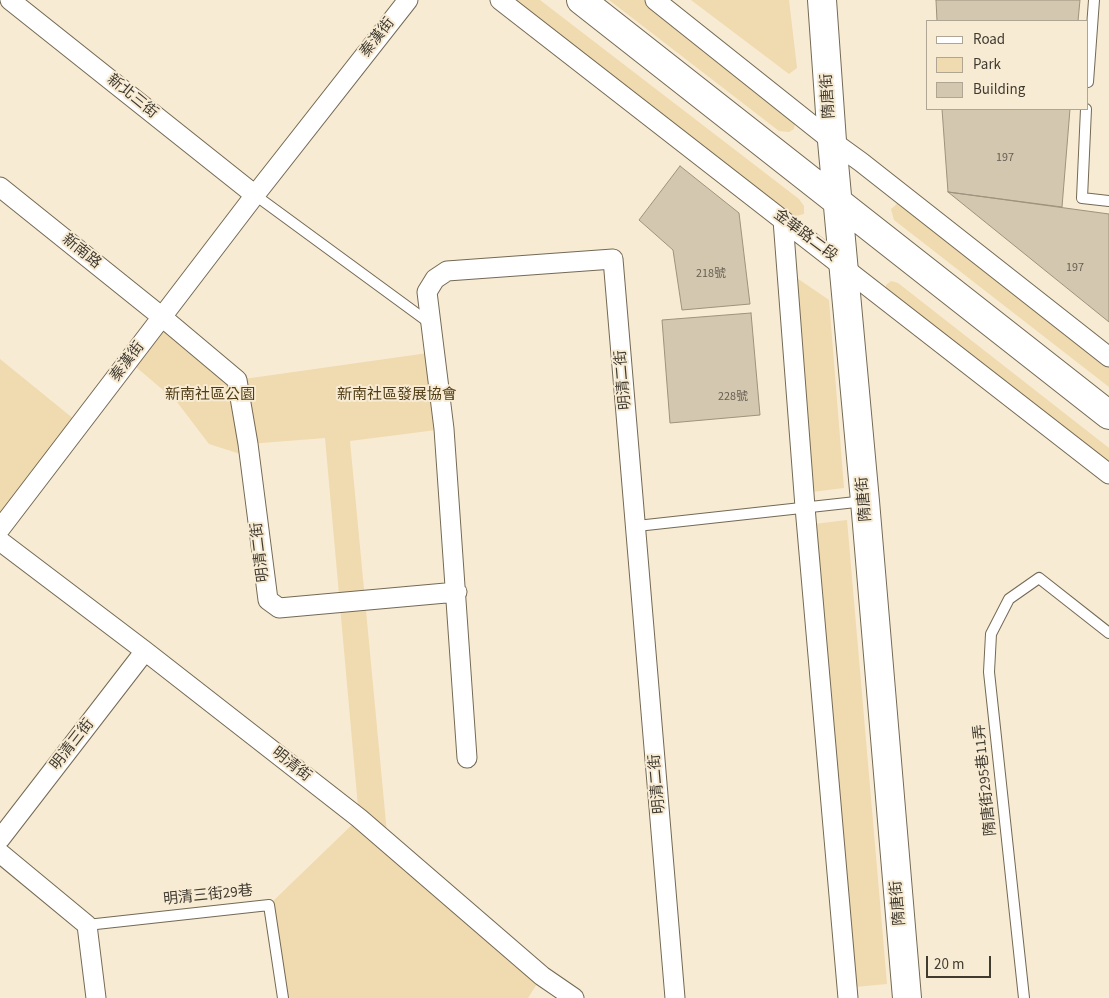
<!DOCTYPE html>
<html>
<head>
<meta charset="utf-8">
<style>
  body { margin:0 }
  #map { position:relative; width:1109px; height:998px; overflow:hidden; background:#f8ebd3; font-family:"Source Sans 3",sans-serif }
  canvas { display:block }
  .legend { position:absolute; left:926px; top:20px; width:162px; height:90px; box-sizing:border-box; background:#f8ebd3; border:1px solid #aea592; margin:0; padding:6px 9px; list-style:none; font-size:15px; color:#403b31 }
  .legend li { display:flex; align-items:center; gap:10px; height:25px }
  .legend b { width:25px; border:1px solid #aea592 }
  .scale { position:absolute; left:926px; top:956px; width:65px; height:22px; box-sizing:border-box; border:2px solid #403b31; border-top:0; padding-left:6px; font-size:15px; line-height:18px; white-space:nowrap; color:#403b31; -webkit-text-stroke:4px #f8ebd3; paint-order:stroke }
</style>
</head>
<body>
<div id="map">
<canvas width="1109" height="998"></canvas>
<ul class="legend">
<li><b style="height:6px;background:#fff"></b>Road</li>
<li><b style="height:14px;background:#f0daaf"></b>Park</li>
<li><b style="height:14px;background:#d3c7b0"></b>Building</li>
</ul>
<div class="scale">20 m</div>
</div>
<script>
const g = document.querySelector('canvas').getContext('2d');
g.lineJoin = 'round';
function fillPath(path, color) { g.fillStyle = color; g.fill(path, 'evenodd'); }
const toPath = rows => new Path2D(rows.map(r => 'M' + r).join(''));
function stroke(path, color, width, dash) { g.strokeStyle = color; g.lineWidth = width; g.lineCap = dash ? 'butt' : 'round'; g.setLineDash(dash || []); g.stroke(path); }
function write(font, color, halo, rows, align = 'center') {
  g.font = font + ' "Source Sans 3","Noto Sans TC",sans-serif'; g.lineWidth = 4; g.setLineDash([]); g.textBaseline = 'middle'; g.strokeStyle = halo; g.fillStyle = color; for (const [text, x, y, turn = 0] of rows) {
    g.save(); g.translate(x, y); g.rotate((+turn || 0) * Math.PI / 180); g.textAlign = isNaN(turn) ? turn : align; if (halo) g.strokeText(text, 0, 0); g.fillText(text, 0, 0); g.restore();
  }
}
fillPath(toPath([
  [505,0,540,0,799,199,804,206,804,214,792,217],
  [609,0,644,0,791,115,795,123,794,129,789,132,779,131],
  [691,0,789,0,797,68,789,74],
  [898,203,1109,363,1109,387,894,220,891,209],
  [791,274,829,300,844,488,812,492],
  [891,281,898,283,1109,448,1109,468,886,294,886,285],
  [162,317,237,380,435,352,444,429,350,441,388,844,542,976,528,998,283,998,269,905,359,818,325,438,249,444,250,457,209,444,177,402,129,361],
  [0,359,80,424,0,526],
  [847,520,887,984,855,987,814,524]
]), '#f0daaf');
const building = toPath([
  [936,0,1080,0,1078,21,937,21,936,0],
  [942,109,1070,109,1062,207,948,192,942,109],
  [680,166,739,213,750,304,682,310,673,250,639,220,680,166],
  [948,192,1109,214,1109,322,948,192],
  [751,313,760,415,670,423,662,320,751,313]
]);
fillPath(building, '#d3c7b0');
stroke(building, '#9e927c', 1);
const lane = toPath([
  [1088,82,1094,0],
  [1086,109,1082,198,1109,201],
  [255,195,431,324],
  [637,526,865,501],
  [87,925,269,905,283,998],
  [1024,998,989,672,991,634,1009,599,1039,578,1109,633]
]);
const street = toPath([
  [10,0,255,195],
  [500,0,1109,474],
  [655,0,832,141,861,162,1109,357],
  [0,187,162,317,237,380,248,444,268,600,279,608,457,592],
  [783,220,805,507,848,998],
  [0,529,255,195,408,0],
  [0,541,145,651,359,818,542,976,574,998],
  [467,758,444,429,427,292,435,279,447,271,613,259,675,998],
  [0,839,145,651],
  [0,853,87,925,96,998]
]);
const secondary = toPath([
  [581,0,1109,415],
  [822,0,832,141,865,501,907,998]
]);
stroke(lane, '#746954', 12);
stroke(street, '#746954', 21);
stroke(secondary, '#746954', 30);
stroke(lane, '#fff', 10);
stroke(street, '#fff', 19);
stroke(secondary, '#fff', 28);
write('12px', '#655e51', null, [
  ["197",1005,158],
  ["197",1075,268],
  ["218號",711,274],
  ["228號",733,397]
]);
write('15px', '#403b31', '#f8ebd3', [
  ["秦漢街",378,38,-52],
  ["隋唐街",829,96,-94],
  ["新北三街",132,97,39],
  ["金華路二段",805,236,37],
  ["新南路",81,252,39],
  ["秦漢街",128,362,-53],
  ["明清二街",624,380,-95],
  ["隋唐街",865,499,-95],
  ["明清二街",261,552,-97],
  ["明清三街",73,745,-52],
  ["明清街",291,765,38],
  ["隋唐街295巷11弄",986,780,-96],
  ["明清二街",658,784,-95],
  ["明清三街29巷",208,896,-6],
  ["隋唐街",899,903,-95]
]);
write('15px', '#513e16', '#f8ebd3', [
  ["新南社區公園",210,396],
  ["新南社區發展協會",397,396]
]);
</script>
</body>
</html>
